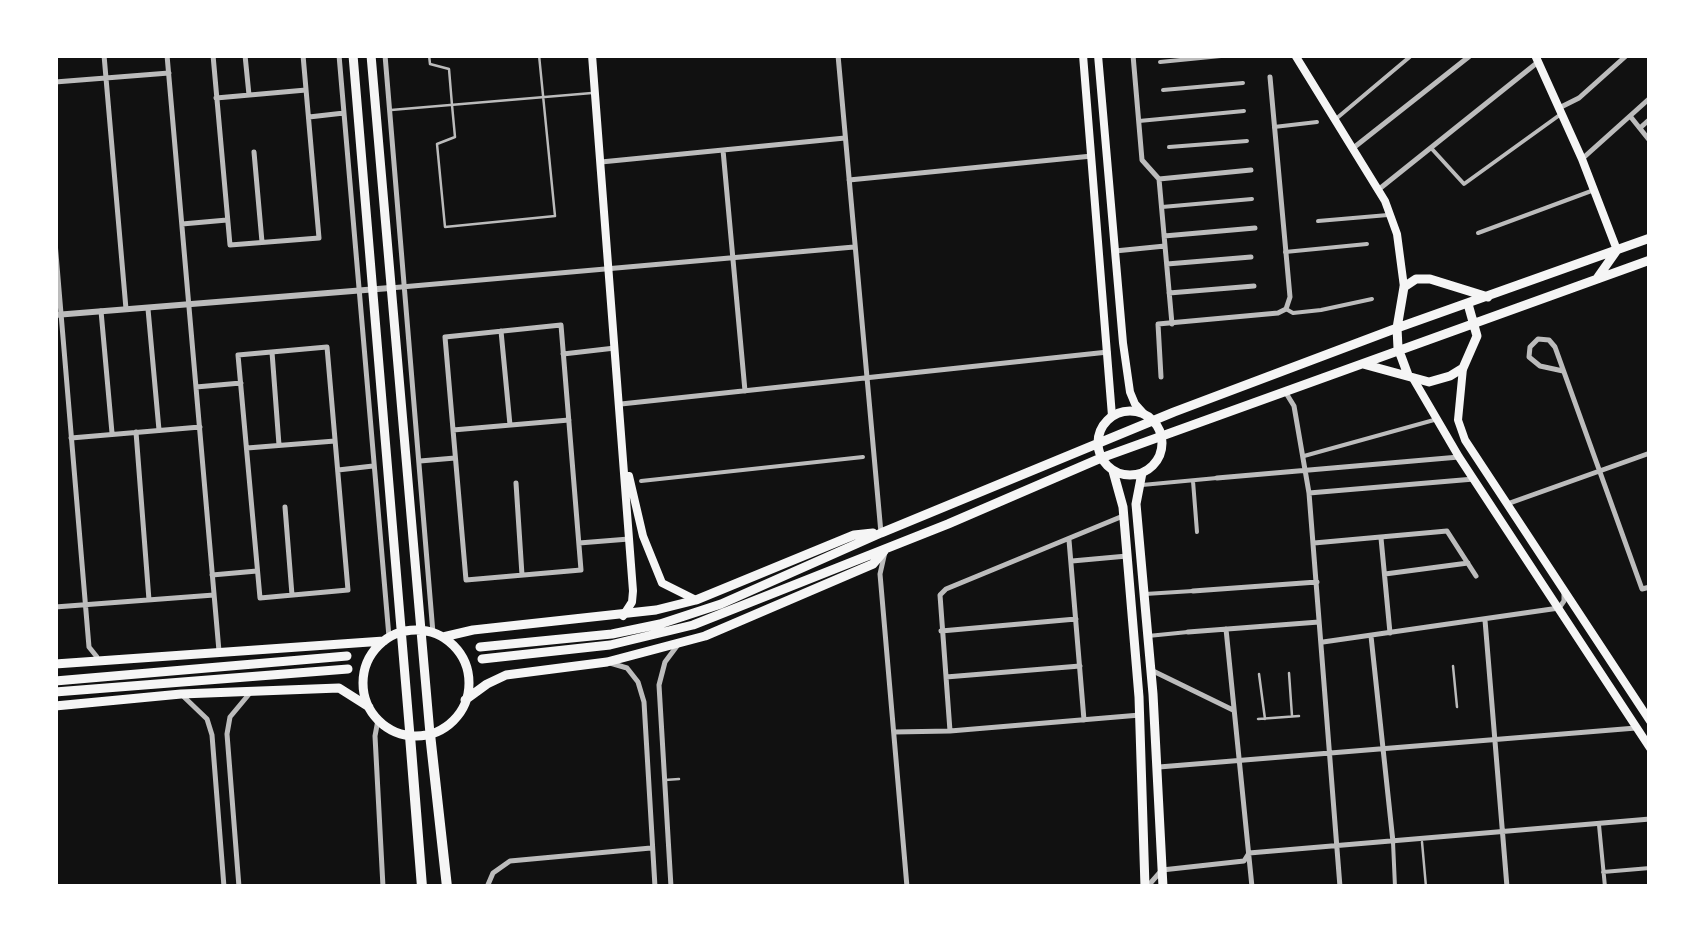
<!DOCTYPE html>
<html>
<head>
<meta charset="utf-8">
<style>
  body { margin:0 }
  #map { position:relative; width:1705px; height:942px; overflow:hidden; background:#111; font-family:Roboto,sans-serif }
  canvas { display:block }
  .frame { position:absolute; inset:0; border:58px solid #fff; pointer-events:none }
</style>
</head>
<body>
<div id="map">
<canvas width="1705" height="942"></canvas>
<div class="frame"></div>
</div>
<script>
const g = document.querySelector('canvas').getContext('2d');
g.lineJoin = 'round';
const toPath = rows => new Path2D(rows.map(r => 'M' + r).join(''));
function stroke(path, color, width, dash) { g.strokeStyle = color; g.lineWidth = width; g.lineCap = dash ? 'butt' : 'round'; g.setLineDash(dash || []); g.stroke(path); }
stroke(toPath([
  [429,55,430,64,449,69,452,105,455,137,437,144,445,227,555,216,539,55],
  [391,110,592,93],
  [1453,666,1457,707],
  [1289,673,1292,716],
  [1259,674,1265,719],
  [1258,719,1299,716],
  [665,780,679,779],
  [1422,842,1426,887]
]), '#bcbcbc', 2.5);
stroke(toPath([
  [1160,62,1231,55],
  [1163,90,1243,83],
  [1337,118,1412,55],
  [1139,121,1244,111],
  [1274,127,1317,122],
  [1169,147,1247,141],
  [1432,149,1464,184,1561,114],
  [1162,207,1252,199],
  [1318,221,1388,215],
  [1478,233,1594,190],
  [1285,252,1367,244],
  [1286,309,1293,313,1321,310,1372,299],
  [1304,456,1434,420],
  [641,481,863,457],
  [1193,481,1197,532],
  [1142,485,1217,478],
  [1145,594,1193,591],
  [1148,636,1188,632],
  [1599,825,1605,887],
  [1393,842,1395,887],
  [1603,872,1650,868]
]), '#bcbcbc', 4);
stroke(toPath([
  [104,55,126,309],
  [167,55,219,651],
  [213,55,230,245,319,238,303,55],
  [245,55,249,95],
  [339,55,389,637],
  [385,55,433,633],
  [838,55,881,533],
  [1133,55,1142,160,1159,179,1172,324],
  [55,82,169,73],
  [216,98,306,90],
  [1559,108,1579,98,1627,55],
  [1630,116,1650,141],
  [309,117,344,113],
  [1640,128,1650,119],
  [1352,149,1471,55],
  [723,150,745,391],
  [254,152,262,242],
  [1582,159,1650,98],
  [601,162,845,138],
  [1159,179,1251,170],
  [849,180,1092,156],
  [1378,190,1538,62],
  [182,224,227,220],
  [1164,236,1255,228],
  [55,242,89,647,97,657],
  [1115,251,1165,246],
  [1167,264,1251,257],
  [390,288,854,247],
  [1169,293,1254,286],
  [148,309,159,430],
  [101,311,112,433],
  [561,325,581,570,466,580,445,337,561,325],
  [501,331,510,425],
  [327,347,348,590,260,598,238,355,327,347],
  [1555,347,1642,589,1650,587],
  [1555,347,1549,340,1538,339,1530,347,1529,357,1540,366,1563,371],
  [272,352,279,445],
  [563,354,615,348],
  [1161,377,1158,324,1278,313,1286,309,1290,297,1270,77],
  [196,387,241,383],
  [1286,393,1294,406,1309,493,1340,887],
  [621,404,1108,352],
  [453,430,569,420],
  [136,432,149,600],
  [71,438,200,427],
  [247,448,335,441],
  [420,461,455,458],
  [338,470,373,466],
  [1217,478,1459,457],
  [516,483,522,575],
  [1309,493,1474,479],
  [1507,504,1650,453],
  [285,507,292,595],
  [1381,538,1390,633],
  [1069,540,1084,720],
  [579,543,629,539],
  [1314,543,1447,531,1476,576],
  [885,552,880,574,907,887],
  [1072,561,1127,556],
  [1385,574,1468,563],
  [212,575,257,571],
  [1193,591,1317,582],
  [55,607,214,595],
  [1485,620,1507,887],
  [1226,629,1252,887],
  [941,631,1076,619],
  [1188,632,1319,622],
  [1371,636,1393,842],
  [1323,642,1559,608,1564,601,1564,592],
  [610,663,627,668,638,682,644,702,655,887],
  [1151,670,1233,710],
  [946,677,1080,666],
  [183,696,207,719,212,735,224,887],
  [378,720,375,736,383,887],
  [950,731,940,595,946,589,1123,516],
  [894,732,950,731,1140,715],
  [1159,767,1636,728],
  [239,887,227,734,230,717,250,693],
  [487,887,493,873,510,861,651,848],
  [671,887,659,685,665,662,677,646],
  [1147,887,1162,870,1244,861,1249,853,1650,819]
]), '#bcbcbc', 5);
stroke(toPath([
  [55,315,390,288]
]), '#bcbcbc', 6);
stroke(toPath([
  [592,55,633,591,632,602,623,616],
  [1083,55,1112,416],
  [1098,55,1123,343,1130,392,1135,404,1144,414],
  [1295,55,1385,201,1397,234,1404,287],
  [1535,55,1582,159,1617,250],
  [1463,368,1458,420,1465,440,1650,721],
  [1414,380,1459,457,1650,748],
  [629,476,643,536,662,583,696,600]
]), '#f5f5f5', 8);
stroke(toPath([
  [353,55,410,736],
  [371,55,430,734],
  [1598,277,1617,250],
  [1363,364,1429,382,1450,376,1463,368,1477,336,1468,304],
  [1408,375,1398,348,1397,328,1404,287,1416,279,1430,279,1488,297],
  '1098 443a32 32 0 1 1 64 0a32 32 0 1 1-64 0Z',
  [1113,471,1123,507,1139,697,1145,887],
  [1142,473,1136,504,1153,694,1163,887],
  '363 683a53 53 0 1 1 106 0a53 53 0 1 1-106 0Z',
  [443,637,473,630,656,610,696,600,854,535,873,533],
  [480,647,612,634,660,624,721,604,881,533,1174,412,1397,328,1650,238],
  [482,659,610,645,693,625,948,524,1101,458,1650,260],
  [55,664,384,641],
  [55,681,347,656],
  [55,692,348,669],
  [465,700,487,684,506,675,607,662,705,636,873,564,884,551],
  [55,706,181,694,339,688,369,707]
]), '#f5f5f5', 9);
stroke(toPath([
  [430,734,447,887],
  [410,736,422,887]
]), '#f5f5f5', 10);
</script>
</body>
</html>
